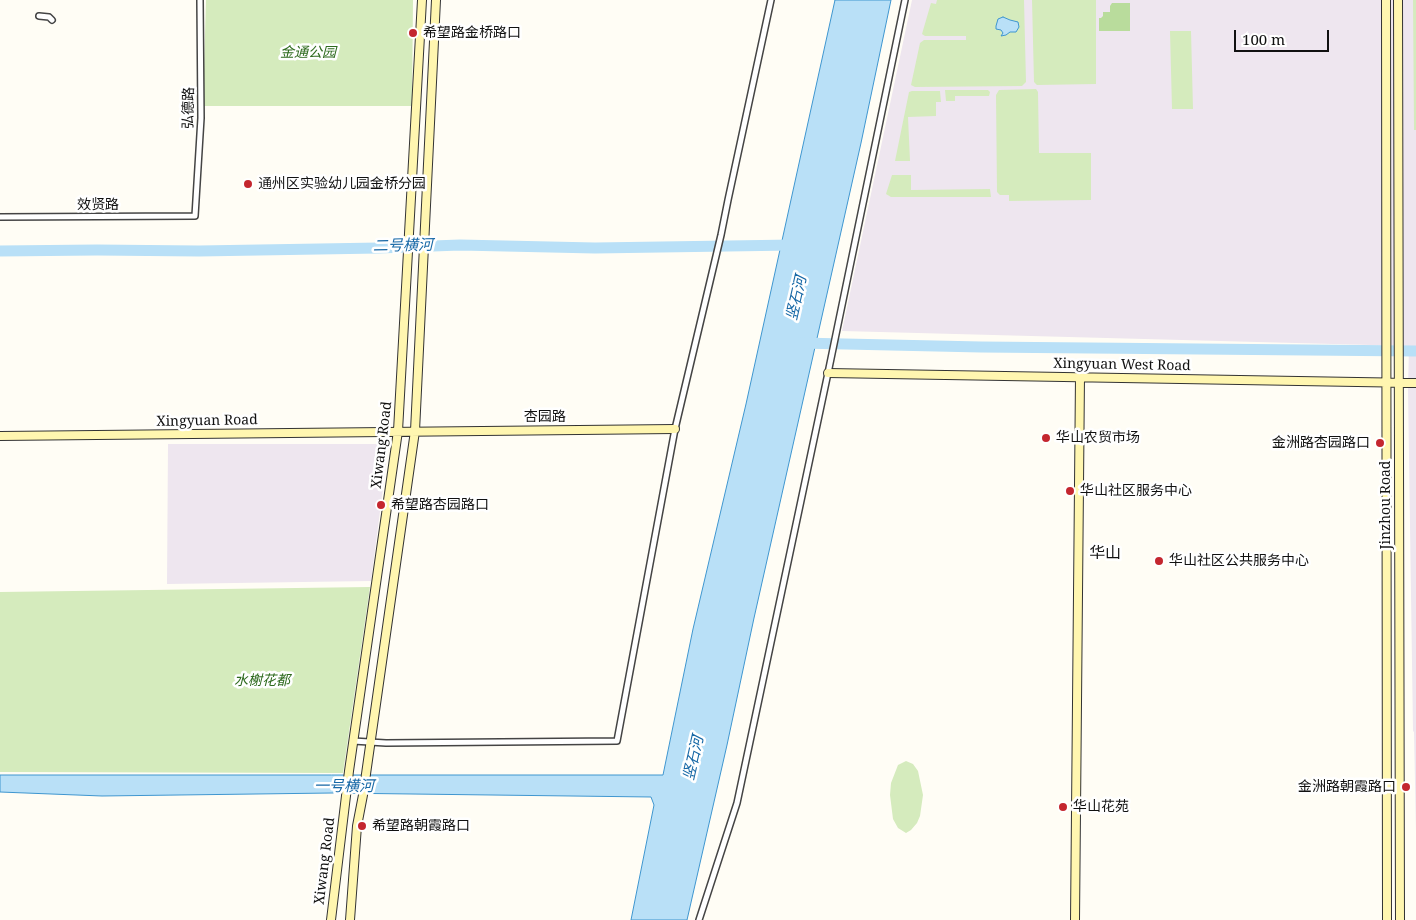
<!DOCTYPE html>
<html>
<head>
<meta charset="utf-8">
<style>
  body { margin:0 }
  #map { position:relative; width:1416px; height:920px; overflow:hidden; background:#fffdf5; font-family:"Noto Serif",serif }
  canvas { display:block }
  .scale { position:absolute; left:1234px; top:30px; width:95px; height:22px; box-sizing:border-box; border:2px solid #111; border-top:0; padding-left:6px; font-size:15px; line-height:18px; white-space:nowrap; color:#111; -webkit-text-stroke:4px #fff; paint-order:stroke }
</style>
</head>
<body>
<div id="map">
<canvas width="1416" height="920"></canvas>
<div class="scale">100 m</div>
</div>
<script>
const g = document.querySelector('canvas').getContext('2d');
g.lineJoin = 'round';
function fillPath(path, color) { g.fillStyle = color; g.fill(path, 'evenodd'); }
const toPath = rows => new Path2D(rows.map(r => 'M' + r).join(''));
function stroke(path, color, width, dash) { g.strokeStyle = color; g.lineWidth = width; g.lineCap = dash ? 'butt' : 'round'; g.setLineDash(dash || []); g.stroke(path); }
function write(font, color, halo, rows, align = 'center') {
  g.font = font + ' "Noto Serif","Noto Sans SC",serif'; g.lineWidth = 5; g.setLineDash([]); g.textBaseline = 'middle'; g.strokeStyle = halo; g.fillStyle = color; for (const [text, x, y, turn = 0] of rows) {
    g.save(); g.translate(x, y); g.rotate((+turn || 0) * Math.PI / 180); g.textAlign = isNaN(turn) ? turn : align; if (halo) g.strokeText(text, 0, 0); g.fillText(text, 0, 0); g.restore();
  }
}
fillPath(toPath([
  [912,0,1416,0,1416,833,1414,732,1413,731,1408,389,1409,346,842,331],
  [168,444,382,444,386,465,371,581,167,584]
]), '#eee6ef');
fillPath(toPath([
  [206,0,413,0,412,106,203,106],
  [937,0,1024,0,1026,82,1022,86,915,87,911,85,920,43,924,40,966,40,966,36,925,36,922,34,931,3,936,4],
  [1032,0,1096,0,1096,84,1037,85,1034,82],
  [1413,0,1416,0,1416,130,1414,130],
  [1170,31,1191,31,1193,109,1172,109],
  [1036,89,1038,92,1039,153,1091,153,1091,200,1009,201,1009,195,1000,195,997,192,996,95,999,90],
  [945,90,988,90,990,92,989,96,955,96,955,101,946,101],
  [912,91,940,91,941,102,936,102,936,116,908,117,910,161,895,161,909,92],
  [892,175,911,175,911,190,990,189,991,197,891,197,886,194],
  [370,587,343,773,0,772,0,592],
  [906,761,913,764,918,771,923,795,920,816,917,823,911,830,906,833,898,828,893,819,890,795,891,783,898,765]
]), '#d5ebbd');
fillPath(toPath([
  [1112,3,1130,3,1130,31,1099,31,1099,18,1101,18,1103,16,1103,12,1110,12,1110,6]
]), '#b9dc9c');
const water = toPath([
  [835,0,891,0,861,143,754,618,727,745,687,920,631,920,654,805,651,797,332,793,102,796,0,792,0,775,663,775,693,629,746,404,835,0],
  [1003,17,1010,20,1018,22,1019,27,1016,32,1010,32,1006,35,1001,36,1003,33,1001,30,996,29,996,26,998,19,1003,17]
]);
fillPath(water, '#b9e0f7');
stroke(water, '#3f96cf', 1);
stroke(toPath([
  [0,251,97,250,199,251,379,248,460,245,595,248,794,245],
  [800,343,981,347,1416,351]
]), '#b9e0f7', 11);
const street = toPath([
  [39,16,49,17,52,20],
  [0,217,195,216,201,118,200,0],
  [353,741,386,743,617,741,675,429,721,235,728,200,771,0],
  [699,920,737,803,828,373,905,0]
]);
const secondary = toPath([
  [1386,0,1387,920],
  [1398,0,1400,920],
  [828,373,1416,383],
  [0,436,675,429],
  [331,920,349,771,398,431,422,0],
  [350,920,357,826,363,795,415,431,436,0],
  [1075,920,1080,376]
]);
stroke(street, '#444', 8);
stroke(secondary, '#333', 10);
stroke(street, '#fff', 5);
stroke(secondary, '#fff6b0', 8);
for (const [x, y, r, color] of [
  [413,33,5,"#c4262e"],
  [248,184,5,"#c4262e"],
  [1046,438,5,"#c4262e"],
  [1380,443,5,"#c4262e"],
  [1070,491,5,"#c4262e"],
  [381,505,5,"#c4262e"],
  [1159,561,5,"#c4262e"],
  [1406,787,5,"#c4262e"],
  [1063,807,5,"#c4262e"],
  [362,826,5,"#c4262e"]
]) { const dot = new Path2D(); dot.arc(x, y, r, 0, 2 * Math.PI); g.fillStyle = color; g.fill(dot); stroke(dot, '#fff', 2); }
write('14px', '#111', '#fff', [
  ["希望路金桥路口",423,33],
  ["通州区实验幼儿园金桥分园",258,184],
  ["华山农贸市场",1056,438],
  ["金洲路杏园路口",1370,443,"right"],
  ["华山社区服务中心",1080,491],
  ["希望路杏园路口",391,505],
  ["华山社区公共服务中心",1169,561],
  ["金洲路朝霞路口",1396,787,"right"],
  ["华山花苑",1073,807],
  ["希望路朝霞路口",372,826]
], 'left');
write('italic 14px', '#2f6b1f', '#fff', [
  ["金通公园",308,53],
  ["水榭花都",262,681]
]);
write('14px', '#111', '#fff', [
  ["弘德路",189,108,-89],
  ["效贤路",98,205],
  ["Xingyuan West Road",1122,365,1],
  ["杏园路",545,417],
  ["Xingyuan Road",207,421,-1],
  ["Xiwang Road",382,445,-83],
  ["Jinzhou Road",1386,505,-90],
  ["Xiwang Road",325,861,-83]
]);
write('italic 15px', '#1768a6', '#fff', [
  ["二号横河",403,246,-1],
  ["竖石河",797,298,-77],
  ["竖石河",694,758,-77],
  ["一号横河",344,787]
]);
write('16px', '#111', '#fff', [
  ["华山",1105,553]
]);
</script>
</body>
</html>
